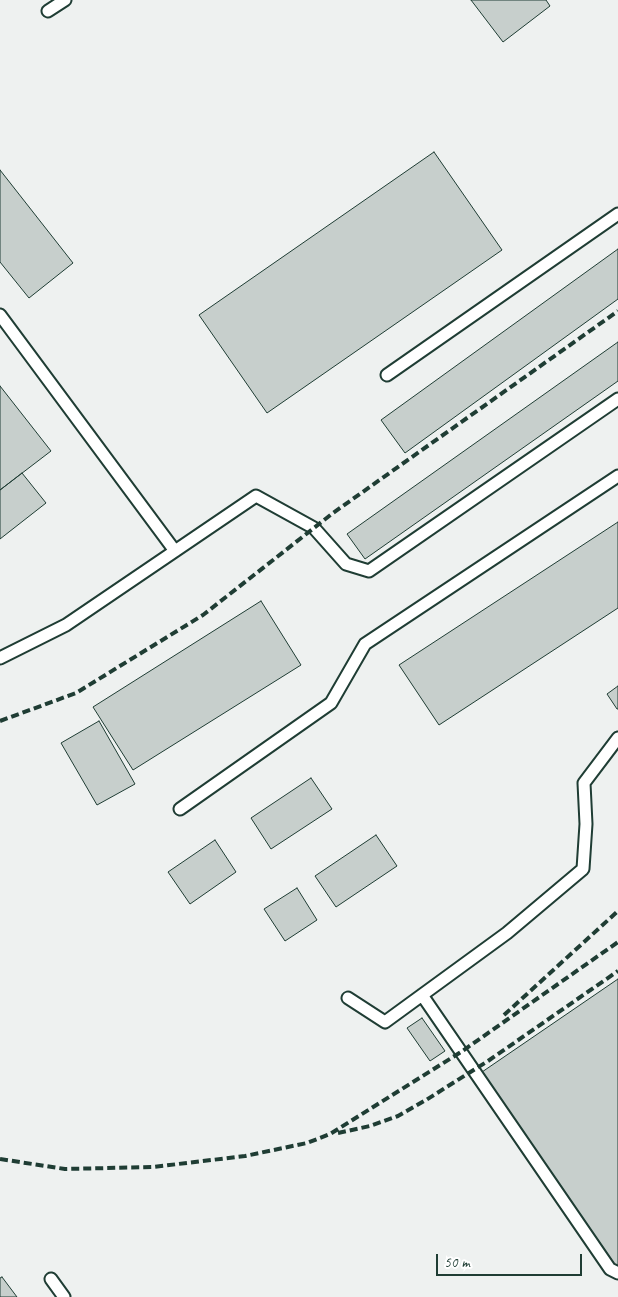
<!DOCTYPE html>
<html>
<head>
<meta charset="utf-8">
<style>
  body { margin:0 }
  #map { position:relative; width:618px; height:1297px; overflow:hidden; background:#fff; font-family:Caveat,sans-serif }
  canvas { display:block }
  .scale { position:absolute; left:436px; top:1254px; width:146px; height:22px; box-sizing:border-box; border:2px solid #1f3d34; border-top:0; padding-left:6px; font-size:15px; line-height:18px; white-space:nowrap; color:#1f3d34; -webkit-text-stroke:4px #fff; paint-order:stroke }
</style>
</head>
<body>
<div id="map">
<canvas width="618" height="1297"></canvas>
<div class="scale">50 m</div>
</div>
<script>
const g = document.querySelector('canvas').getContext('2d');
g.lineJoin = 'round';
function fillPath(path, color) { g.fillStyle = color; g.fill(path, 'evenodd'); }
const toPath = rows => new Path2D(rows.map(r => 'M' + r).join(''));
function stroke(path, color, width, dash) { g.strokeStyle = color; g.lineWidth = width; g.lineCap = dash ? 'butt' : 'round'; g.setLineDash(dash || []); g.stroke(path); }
fillPath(toPath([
  [0,0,618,0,618,1297,0,1297]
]), '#eef1f0');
const building = toPath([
  [471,0,546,0,550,6,503,42,471,0],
  [434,152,502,250,267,413,199,315,434,152],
  [0,170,73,263,29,298,0,262,0,170],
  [618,249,618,299,405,453,381,420,618,249],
  [618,342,618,381,365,559,347,534,618,342],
  [0,386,51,451,0,490,0,386],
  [22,473,46,503,0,539,0,490,22,473],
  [618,522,618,608,439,725,399,665,618,522],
  [261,601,301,665,133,770,93,707,261,601],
  [618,686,618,709,617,709,607,694,618,686],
  [99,721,135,784,97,805,61,743,99,721],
  [311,778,332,809,271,849,251,818,311,778],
  [376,835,397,866,336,907,315,876,376,835],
  [215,840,236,872,190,904,168,872,215,840],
  [297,888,317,920,285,941,264,909,297,888],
  [618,979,618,1269,482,1072,618,979],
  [422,1018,445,1051,430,1061,407,1028,422,1018],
  [2,1277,17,1297,0,1297,0,1278,2,1277]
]);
fillPath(building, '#c7cfcc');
stroke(building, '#1f3d34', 1);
const lane = toPath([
  [48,11,65,0],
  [0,315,175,551],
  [387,375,618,214],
  [0,658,66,625,256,496,314,528,346,564,369,571,618,399],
  [180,809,331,703,365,644,618,476],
  [422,995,610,1269,618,1273],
  [348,998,385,1022,507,933,583,869,586,824,584,783,618,738],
  [51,1279,64,1297]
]);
stroke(lane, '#1f3d34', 15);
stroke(lane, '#fff', 11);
stroke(toPath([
  [0,721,76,693,203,615,333,513,618,311],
  [504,1015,618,911],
  [338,1133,370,1126,398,1116,426,1100,488,1061,618,971],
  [0,1159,65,1169,153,1167,245,1156,307,1143,330,1134,461,1052,618,942]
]), '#1f3d34', 4, [8, 4]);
</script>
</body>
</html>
